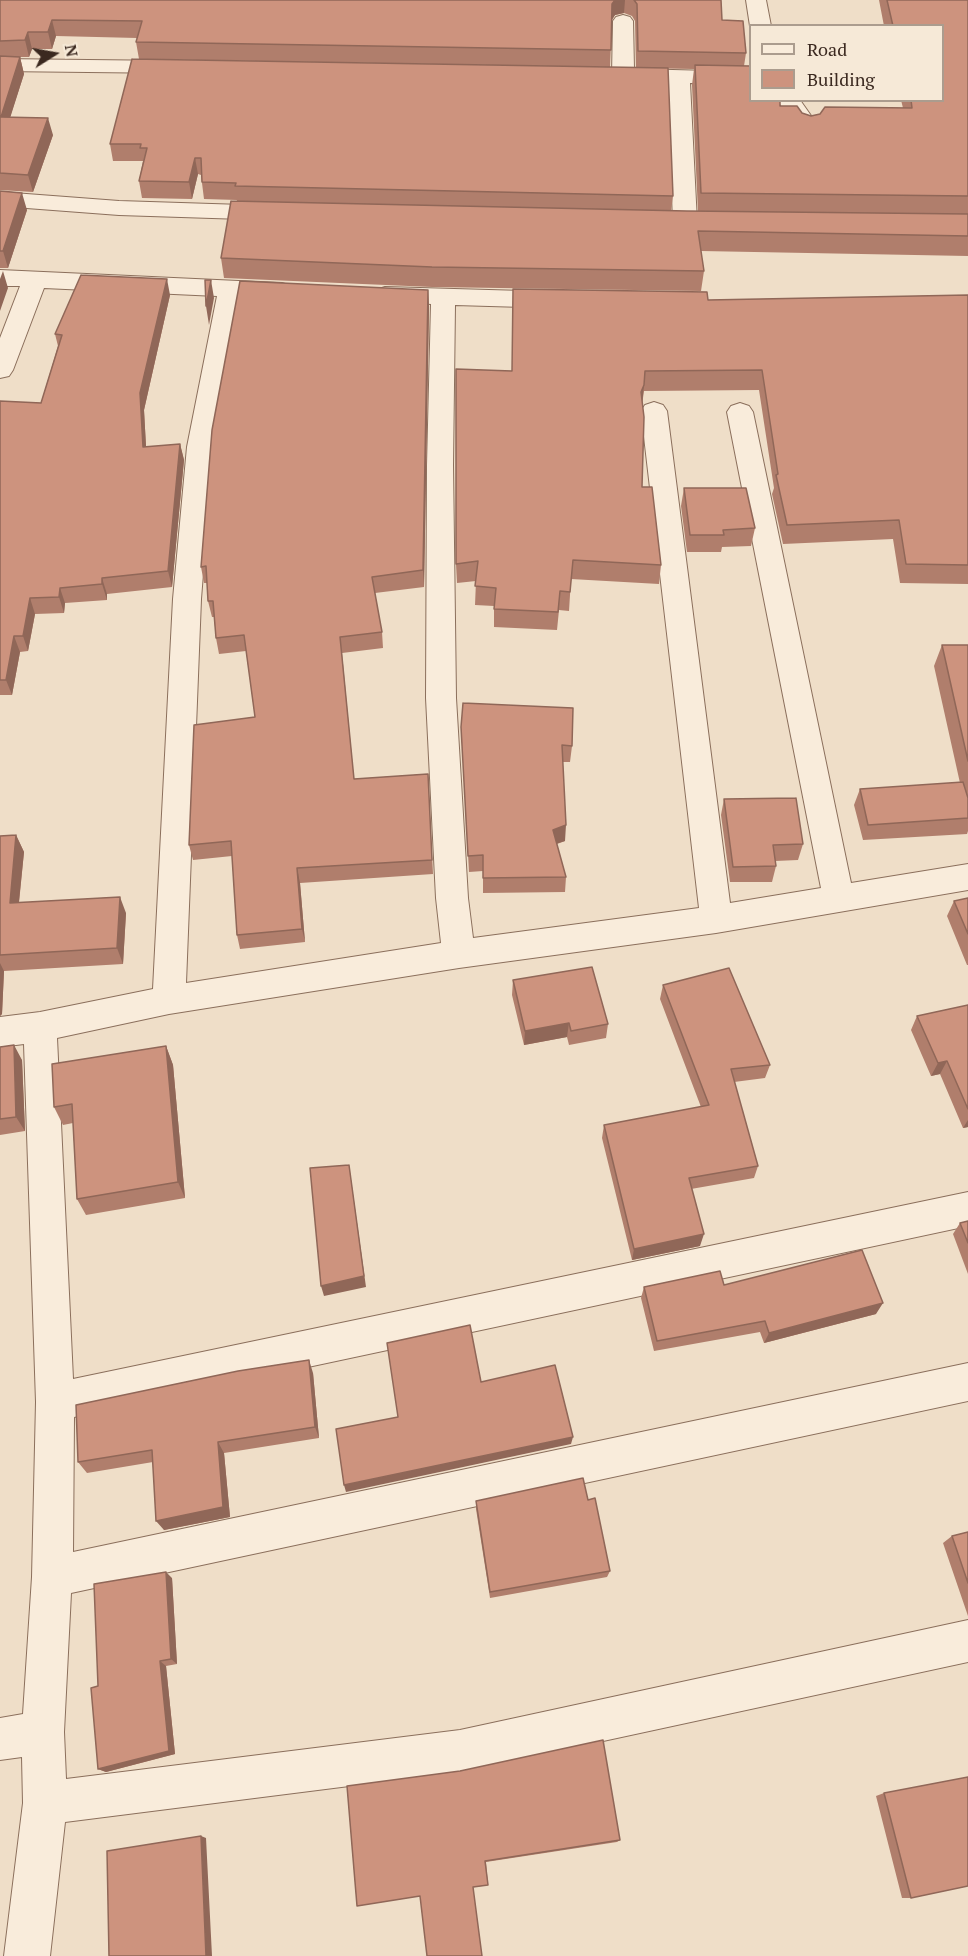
<!DOCTYPE html>
<html>
<head>
<meta charset="utf-8">
<style>
  body { margin:0 }
  #map { position:relative; width:968px; height:1956px; overflow:hidden; background:#efdec8; font-family:"PT Serif",serif }
  canvas { display:block }
  .legend { position:absolute; left:749px; top:24px; width:195px; height:78px; box-sizing:border-box; background:#f6e9d7; border:2px solid #ab9c8e; margin:0; padding:8px 10px; list-style:none; font-size:18px; color:#3b2920 }
  .legend li { display:flex; align-items:center; gap:12px; height:30px }
  .legend b { width:30px; border:2px solid #ab9c8e }
  .north { position:absolute; left:24px; top:24px; width:60px; height:60px; -webkit-text-stroke:4px #f6e9d7; paint-order:stroke; rotate:79deg; font-size:16px; font-weight:700; line-height:24px; text-align:center; color:#3b2920 }
  .north::after { content:''; display:block; margin:auto; width:21px; height:27px; background:#3b2920; clip-path:polygon(50% 0,100% 100%,50% 72%,0 100%) }
</style>
</head>
<body>
<div id="map">
<canvas width="968" height="1956"></canvas>
<ul class="legend">
<li><b style="height:8px;background:#f9ecdb"></b>Road</li>
<li><b style="height:16px;background:#cd937e"></b>Building</li>
</ul>
<div class="north">N</div>
</div>
<script>
const g = document.querySelector('canvas').getContext('2d');
g.lineJoin = 'round';
const toPath = rows => new Path2D(rows.map(r => 'M' + r).join(''));
function stroke(path, color, width, dash) { g.strokeStyle = color; g.lineWidth = width; g.lineCap = dash ? 'butt' : 'round'; g.setLineDash(dash || []); g.stroke(path); }
function fillPath(path, color) { g.fillStyle = color; g.fill(path, 'evenodd'); }
const minor = toPath([
  [746,0,766,0,771,26,750,26,746,0],
  [623,15,630,17,633,21,634,69,750,72,750,84,690,83,697,222,693,227,685,229,677,227,673,222,668,83,623,81,615,80,612,75,613,21,616,17,623,15],
  [0,59,176,61,184,62,187,67,184,72,176,73,0,71,0,59],
  [777,100,800,100,819,127,816,132,808,134,800,132,777,100],
  [0,192,119,201,274,206,282,208,286,213,282,218,274,220,119,215,0,206,0,192],
  [0,270,282,283,291,286,294,291,291,296,282,299,241,297,213,447,201,599,186,983,441,943,436,898,426,698,427,465,431,304,376,300,373,295,376,290,385,287,558,292,567,295,570,300,567,305,558,308,455,305,453,465,456,698,468,898,473,938,699,908,641,411,645,405,654,402,663,405,667,411,730,903,821,888,727,412,731,406,740,403,749,406,753,412,851,883,968,864,968,890,716,933,459,968,169,1014,57,1038,73,1379,968,1192,968,1226,74,1417,73,1552,968,1363,968,1401,71,1593,64,1732,66,1779,460,1730,968,1620,968,1662,460,1772,65,1822,50,1956,4,1956,23,1803,22,1757,0,1760,0,1718,23,1714,32,1577,36,1402,24,1044,0,1047,0,1017,40,1012,153,989,173,599,187,447,217,296,44,288,13,370,9,376,0,378,0,338,20,286,0,286,0,270]
]);
stroke(minor, '#8b6f5c', 2);
fillPath(minor, '#f9ecdb');
fillPath(toPath([
  [0,0,721,0,722,20,746,53,744,66,780,106,811,116,903,108,901,100,942,100,942,26,884,26,879,0,968,0,968,256,701,251,704,271,701,291,432,287,224,278,221,258,237,200,204,199,201,175,198,174,192,199,142,198,139,181,143,161,113,161,110,144,139,59,136,42,137,38,56,36,52,49,32,49,29,57,20,57,24,74,10,117,53,135,33,192,0,190],
  [624,13,632,16,635,21,636,68,694,69,692,85,698,211,671,211,673,196,139,59,610,67,612,20,615,15],
  [0,191,27,210,8,268,0,268],
  [428,290,429,307,424,587,375,593,382,632,383,648,342,653,354,779,428,774,433,874,300,883,305,942,240,949,237,935,232,856,193,860,189,845,255,717,246,651,219,654,216,638,214,617,212,617,208,601,207,583,204,583,201,567],
  [170,295,144,410,146,447,180,444,184,460,172,587,107,594,107,600,65,603,64,613,35,614,28,651,20,652,12,695,0,695,0,401,41,403,58,346,55,334],
  [968,295,968,584,900,583,893,539,783,544,772,494,774,488,759,390,644,391,642,405,642,487,661,565,659,584,571,579,569,611,559,610,557,630,494,627,494,606,475,605,476,581,457,583,456,564,512,371,708,300],
  [684,488,755,528,751,546,722,547,721,552,687,552,681,506],
  [942,645,968,645,968,831,967,834,863,840,854,805,860,789,960,783,934,666],
  [461,727,572,746,570,762,562,762,565,841,557,844,566,877,565,892,483,893,483,871,469,872],
  [724,799,803,844,798,860,775,861,776,866,772,882,730,882,721,815],
  [16,835,24,852,19,903,126,913,123,964,4,971,2,1014,0,1016,0,836],
  [968,898,968,965,967,965,947,916,954,901],
  [513,980,608,1024,606,1038,569,1045,567,1037,524,1045,512,995],
  [663,985,770,1065,765,1078,734,1082,758,1166,754,1178,691,1189,700,1246,632,1260,602,1138,604,1125,701,1107,660,999],
  [968,1005,968,1127,963,1128,940,1074,931,1076,911,1030,917,1016],
  [166,1046,173,1065,185,1198,86,1215,77,1199,73,1123,63,1125,54,1107],
  [0,1047,22,1060,25,1131,0,1135],
  [968,1221,968,1274,953,1234,960,1223],
  [724,1285,876,1314,764,1343,760,1332,654,1351,641,1298,644,1287],
  [313,1373,319,1438,224,1453,230,1517,164,1530,153,1462,87,1473,78,1462],
  [588,1500,610,1571,607,1577,490,1598,476,1509,476,1501],
  [968,1532,968,1616,943,1543,952,1536],
  [172,1578,177,1664,166,1666,175,1754,106,1772,98,1769,98,1686],
  [347,1786,620,1840,617,1842,486,1862,488,1885,357,1906],
  [884,1793,911,1898,902,1898,876,1796]
]), '#b07e6c');
fillPath(toPath([
  [615,0,625,0,624,13,615,15,611,21,612,4],
  [52,20,56,36,52,49,48,32],
  [28,32,32,49,29,57,25,40],
  [20,57,24,74,5,134,1,117],
  [48,118,53,135,33,192,28,175],
  [195,158,198,174,192,199,189,182],
  [22,193,27,210,8,268,3,251],
  [3,271,8,288,0,311,0,279],
  [167,279,170,295,144,410,147,464,143,447,140,393],
  [211,280,214,298,209,325,206,306],
  [428,290,429,307,424,587,423,570],
  [644,385,642,405,641,392],
  [180,444,184,460,172,587,168,571],
  [102,578,107,594,107,600,102,584],
  [60,588,65,603,64,613,59,597],
  [30,598,35,614,28,651,23,636],
  [14,636,20,652,12,695,6,680],
  [566,825,565,841,552,845,553,830],
  [16,835,24,852,17,920,10,903],
  [297,868,300,883,305,942,302,929],
  [120,897,126,913,123,964,117,948],
  [0,963,4,971,2,1014,0,1016],
  [569,1023,567,1037,524,1045,525,1031],
  [14,1045,22,1060,25,1131,16,1117],
  [166,1046,173,1065,185,1198,178,1182],
  [947,1061,940,1074,931,1076,938,1063],
  [968,1120,968,1127,963,1128],
  [349,1165,366,1287,324,1296,321,1286],
  [704,1234,700,1246,632,1260,634,1249],
  [883,1303,876,1314,764,1343,769,1333],
  [309,1360,313,1373,319,1438,315,1427],
  [573,1437,571,1444,346,1492,344,1485],
  [218,1442,224,1453,230,1517,164,1530,156,1521],
  [166,1572,172,1578,177,1664,171,1659],
  [160,1661,166,1666,175,1754,106,1772,98,1769],
  [201,1836,206,1838,212,1956,206,1956]
]), '#906758');
const building = toPath([
  [0,0,615,0,612,4,611,50,136,42,142,21,52,20,48,32,28,32,25,40,0,41,0,0],
  [634,0,721,0,722,20,743,21,746,53,638,51,637,4,634,0],
  [887,0,968,0,968,196,701,193,695,65,750,66,750,100,780,100,780,106,797,106,802,113,811,116,820,114,825,107,912,108,911,100,942,100,942,26,893,26,887,0],
  [0,56,20,57,1,117,48,118,28,175,0,173,0,56],
  [132,59,668,68,673,196,235,186,236,183,202,182,201,158,195,158,189,182,139,181,147,148,140,148,141,144,110,144,132,59],
  [0,191,22,193,3,251,0,251,0,191],
  [231,201,687,211,968,214,968,236,698,231,704,271,432,267,221,258,231,201],
  [81,275,167,279,140,393,143,447,180,444,168,571,102,578,102,584,60,588,59,597,30,598,23,636,14,636,6,680,0,680,0,401,41,403,62,335,55,334,81,275],
  [205,280,211,280,206,306,205,280],
  [240,281,428,290,423,570,372,577,382,632,340,637,354,779,428,774,432,860,297,868,302,929,237,935,231,841,189,845,194,725,255,717,244,635,216,638,213,601,208,601,206,566,201,567,212,430,240,281],
  [513,289,707,292,708,300,968,295,968,565,906,564,899,520,787,525,776,475,778,474,762,370,645,371,644,385,641,392,644,417,642,487,652,487,661,565,573,560,570,592,560,591,558,612,494,609,496,588,475,586,478,561,456,564,456,369,512,371,513,289],
  [684,488,746,488,755,528,723,530,724,535,690,535,684,488],
  [942,645,968,645,968,761,942,645],
  [463,703,573,708,572,746,562,745,566,825,553,830,566,877,483,878,483,855,468,856,461,727,463,703],
  [963,782,968,798,968,818,868,825,860,789,963,782],
  [796,798,803,844,773,845,776,866,733,867,724,799,796,798],
  [16,835,10,903,120,897,117,948,0,955,0,836,16,835],
  [968,898,968,934,954,901,968,898],
  [592,967,608,1024,571,1031,569,1023,525,1031,513,980,592,967],
  [729,968,770,1065,731,1069,758,1166,689,1178,704,1234,634,1249,604,1125,709,1105,663,985,729,968],
  [968,1005,968,1109,947,1061,938,1063,917,1016,968,1005],
  [14,1045,16,1117,0,1119,0,1047,14,1045],
  [166,1046,178,1182,77,1199,72,1104,54,1107,52,1064,166,1046],
  [349,1165,364,1276,321,1286,310,1168,349,1165],
  [968,1221,968,1243,960,1223,968,1221],
  [862,1250,883,1303,769,1333,765,1321,657,1341,644,1287,720,1271,724,1285,862,1250],
  [470,1325,481,1382,555,1365,573,1437,344,1485,336,1429,398,1417,387,1343,470,1325],
  [309,1360,315,1427,218,1442,223,1507,156,1521,152,1450,78,1462,76,1405,238,1371,309,1360],
  [583,1478,588,1500,595,1498,610,1571,490,1592,476,1501,583,1478],
  [968,1532,968,1583,952,1536,968,1532],
  [166,1572,171,1659,160,1661,169,1751,98,1769,91,1688,98,1686,94,1584,166,1572],
  [603,1740,620,1840,485,1861,488,1885,473,1887,482,1956,427,1956,420,1896,357,1906,347,1786,460,1771,603,1740],
  [968,1777,968,1886,911,1898,884,1793,968,1777],
  [201,1836,206,1956,109,1956,107,1851,201,1836]
]);
fillPath(building, '#cd937e');
stroke(building, '#906758', 1.5);
</script>
</body>
</html>
